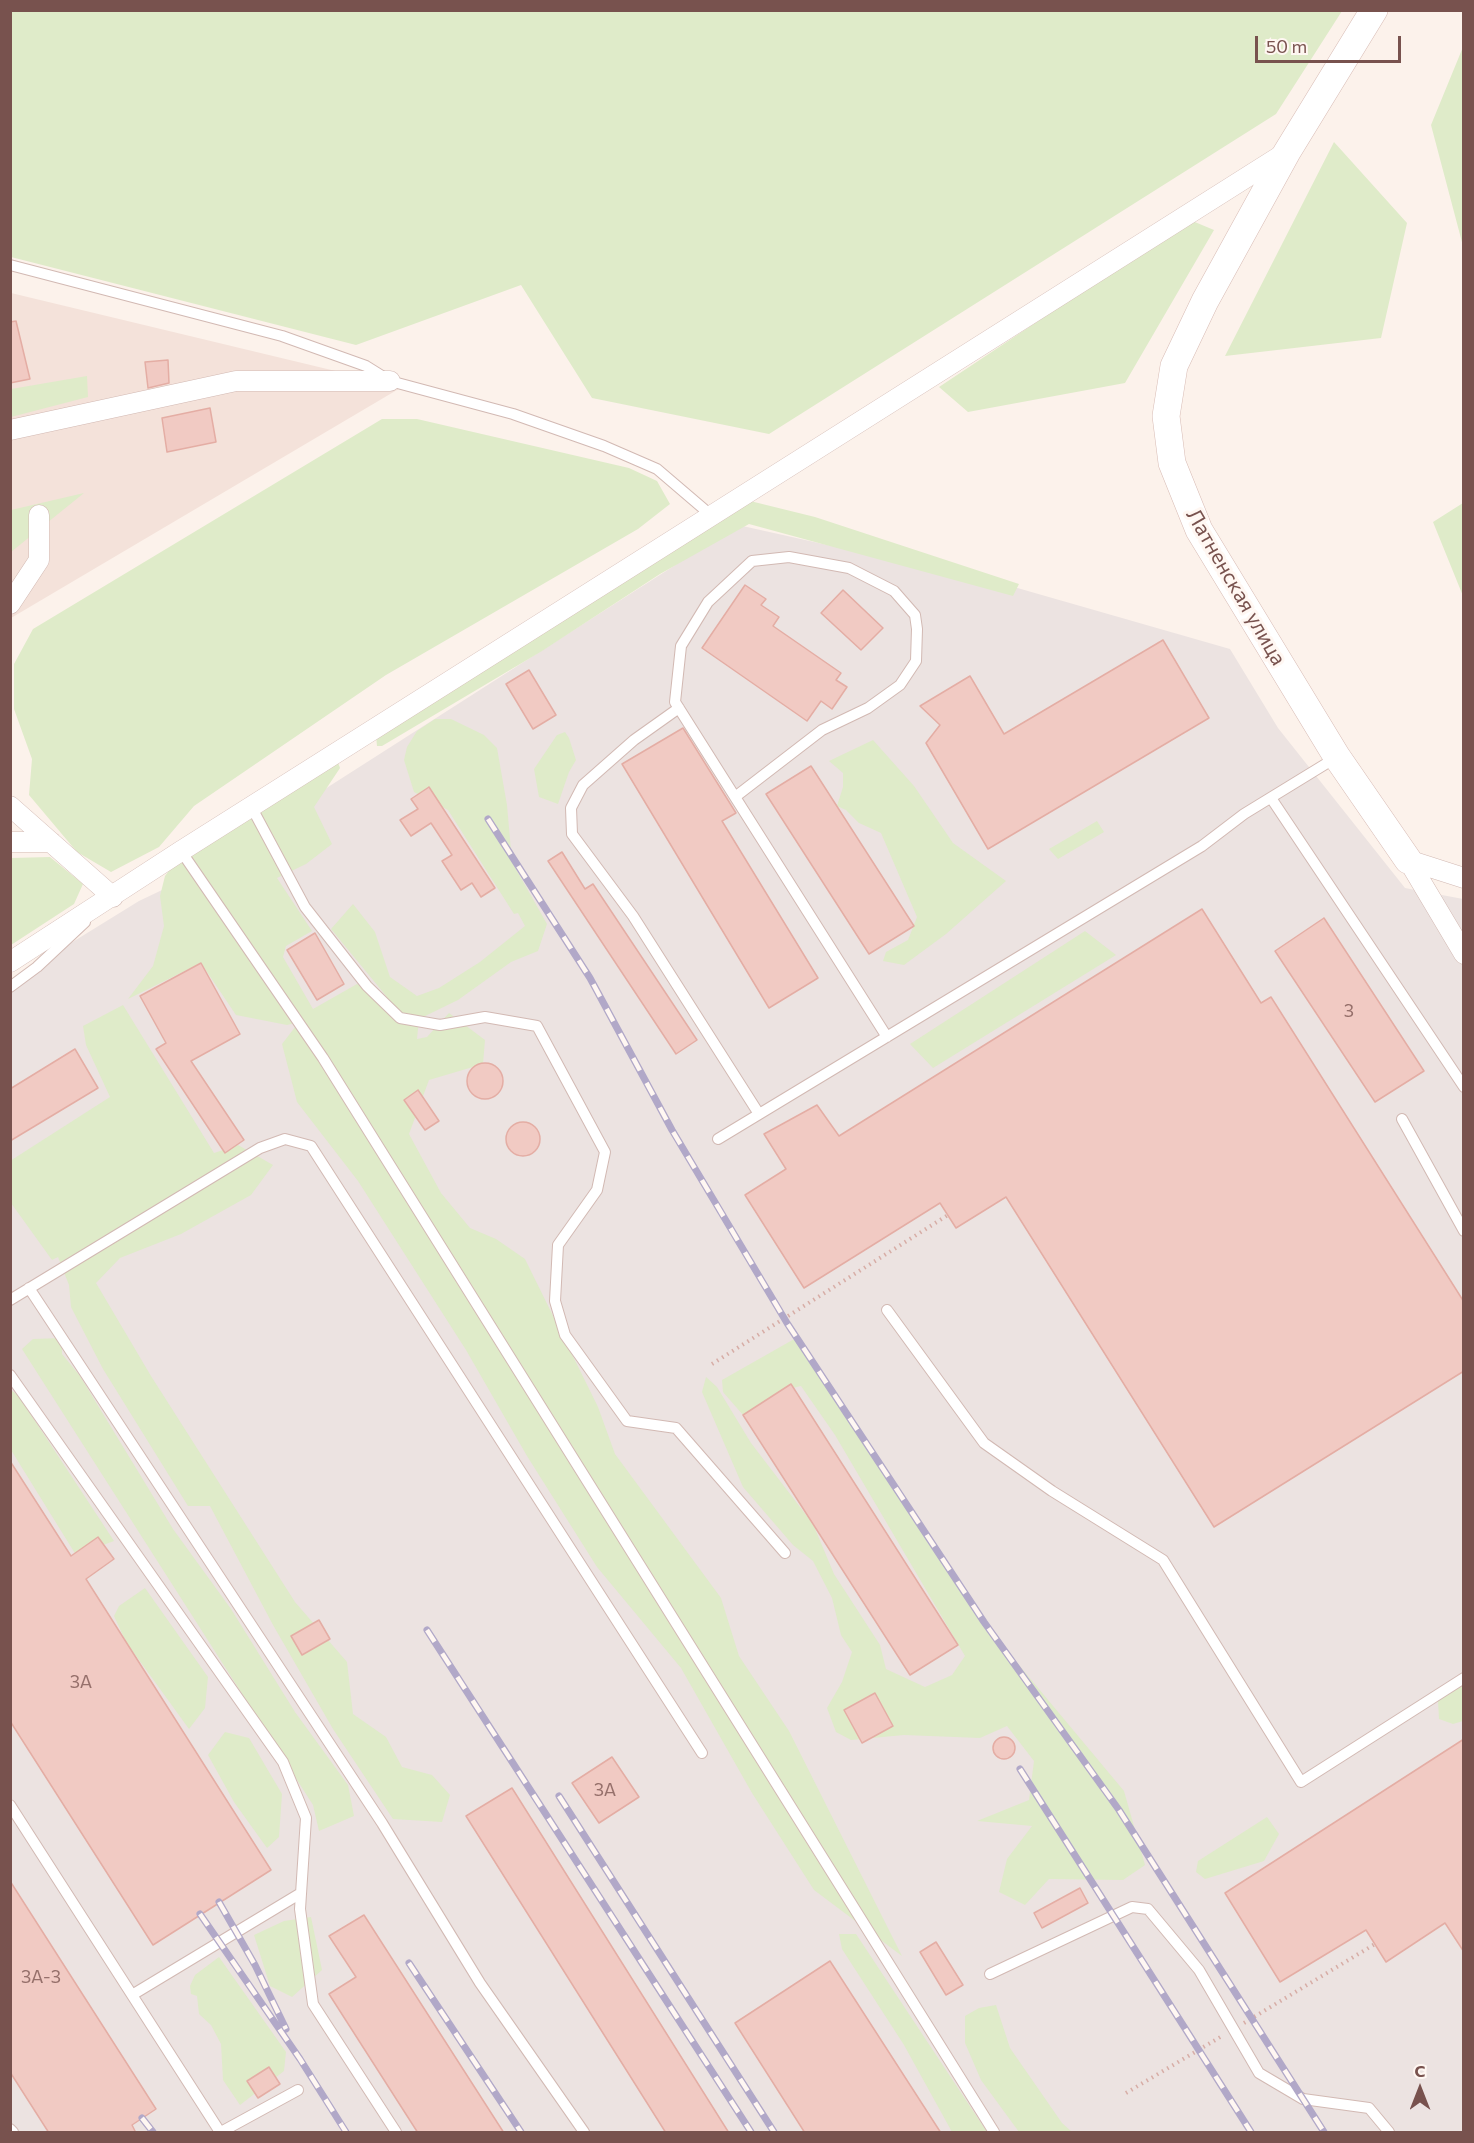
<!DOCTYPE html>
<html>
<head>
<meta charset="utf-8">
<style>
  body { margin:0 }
  #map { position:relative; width:1474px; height:2143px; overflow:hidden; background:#fcf2eb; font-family:Commissioner,sans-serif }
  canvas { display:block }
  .frame { position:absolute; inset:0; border:12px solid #78524e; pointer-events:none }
  .north { position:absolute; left:1390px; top:2059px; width:60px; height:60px; -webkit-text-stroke:4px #fff7f2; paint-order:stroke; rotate:0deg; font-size:16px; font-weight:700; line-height:24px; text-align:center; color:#78524e }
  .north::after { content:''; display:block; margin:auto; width:21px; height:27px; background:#78524e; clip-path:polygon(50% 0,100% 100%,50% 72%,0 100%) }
  .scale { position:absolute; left:1255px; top:36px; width:146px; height:27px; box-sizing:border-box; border:3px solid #78524e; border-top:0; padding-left:8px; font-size:18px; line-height:21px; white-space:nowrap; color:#78524e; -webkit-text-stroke:4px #fff7f2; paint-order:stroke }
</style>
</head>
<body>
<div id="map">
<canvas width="1474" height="2143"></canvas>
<div class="frame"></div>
<div class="north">С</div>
<div class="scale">50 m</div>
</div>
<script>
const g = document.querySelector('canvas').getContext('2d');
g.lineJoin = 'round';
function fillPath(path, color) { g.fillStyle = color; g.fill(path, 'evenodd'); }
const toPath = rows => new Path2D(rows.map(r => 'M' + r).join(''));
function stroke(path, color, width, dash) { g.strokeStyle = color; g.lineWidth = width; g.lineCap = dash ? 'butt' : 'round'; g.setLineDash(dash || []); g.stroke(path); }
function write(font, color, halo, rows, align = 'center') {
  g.font = font + ' Commissioner,sans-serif'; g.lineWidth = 6; g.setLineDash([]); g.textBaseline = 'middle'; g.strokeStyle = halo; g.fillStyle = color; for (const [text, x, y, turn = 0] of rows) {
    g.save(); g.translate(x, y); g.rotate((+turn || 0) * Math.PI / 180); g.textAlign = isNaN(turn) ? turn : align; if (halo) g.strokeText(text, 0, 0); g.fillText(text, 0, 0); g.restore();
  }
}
fillPath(toPath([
  [11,293,402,387,11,618]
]), '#f4e2da');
fillPath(toPath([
  [738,525,1007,585,1230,649,1278,728,1405,888,1463,899,1463,2132,11,2132,11,980,139,901,181,881]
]), '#ece3e1');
fillPath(toPath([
  [10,11,11,10,1342,11,1276,114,769,434,592,398,521,285,356,345,11,257],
  [1463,47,1463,246,1431,125],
  [1334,142,1407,223,1381,338,1225,356],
  [1190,220,1214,230,1125,383,968,412,939,387],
  [87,376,88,397,11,417,11,389],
  [382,419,417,419,629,468,657,481,670,504,638,529,386,675,194,806,159,847,111,872,77,852,29,795,32,759,14,709,14,664,33,629],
  [84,493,11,552,11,510],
  [746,500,815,517,1019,584,1013,596,749,524,660,574,542,651,382,746,377,746,376,736],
  [1463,503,1463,596,1433,522],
  [435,719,451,719,484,735,497,748,507,805,512,862,547,924,538,951,511,962,458,1000,419,1019,417,1039,427,1037,449,1013,485,1040,483,1064,429,1080,409,1134,441,1193,470,1228,496,1239,525,1259,598,1407,615,1454,721,1598,739,1656,789,1731,902,1956,814,1890,752,1793,681,1668,597,1567,527,1456,466,1350,358,1181,297,1102,282,1044,299,1022,287,1025,236,1015,201,963,128,999,153,966,164,926,160,896,165,876,178,858,336,757,340,768,314,807,332,844,306,864,277,878,312,931,286,946,283,957,313,1009,357,984,387,997,331,929,353,904,375,932,390,977,417,996,439,988,480,962,525,926,518,913,514,914,448,810,414,792,404,760,407,747,417,731],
  [565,732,569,738,576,760,569,772,558,804,539,797,534,769,557,735],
  [873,740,914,786,953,843,1006,881,946,934,904,965,883,961,886,952,908,940,917,917,881,833,859,823,846,810,837,806,843,787,843,773,829,761],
  [1097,821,1104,832,1058,859,1049,849],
  [50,857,83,884,74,904,11,945,11,858],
  [1085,931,1116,955,933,1068,910,1044],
  [123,1005,214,1153,238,1145,273,1165,251,1195,181,1234,120,1258,96,1283,151,1376,295,1602,347,1662,353,1714,386,1737,402,1767,432,1775,450,1795,442,1822,393,1819,333,1729,273,1625,210,1506,188,1506,103,1369,71,1307,69,1285,58,1257,52,1260,11,1203,10,1161,110,1097,86,1045,83,1026],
  [62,1338,62,1354,80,1376,173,1529,231,1609,295,1712,348,1785,354,1816,319,1831,313,1805,22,1349,33,1339],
  [796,1338,988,1628,1124,1791,1145,1865,1123,1880,1049,1879,1025,1905,999,1892,1007,1859,1032,1826,977,1821,1029,1800,1034,1761,1007,1726,980,1738,904,1735,851,1740,836,1732,827,1708,842,1682,852,1652,841,1635,832,1598,813,1561,793,1545,743,1487,702,1392,706,1377,717,1387,751,1443,813,1524,834,1574,880,1645,886,1669,925,1687,952,1675,965,1656,835,1435,801,1386,780,1391,743,1415,723,1392,722,1380],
  [11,1390,18,1395,114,1541,76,1555,11,1450],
  [145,1588,208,1677,205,1708,189,1729,126,1642,114,1616,119,1606],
  [1463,1684,1463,1721,1453,1724,1439,1719,1438,1701],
  [225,1732,249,1738,282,1794,279,1837,267,1848,234,1802,208,1755],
  [1267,1817,1279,1834,1264,1861,1205,1879,1196,1872,1198,1861],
  [311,1917,322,1970,292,1997,270,1986,254,1935,284,1921],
  [839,1934,856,1934,987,2132,952,2132,904,2045,842,1949],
  [219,1957,286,2052,284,2071,240,2105,223,2080,221,2044,211,2025,199,2014,197,1996,191,1994,190,1986,195,1975],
  [996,2005,1010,2048,1062,2123,1072,2132,1019,2132,981,2080,965,2043,965,2016,979,2008]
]), '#dfebc9');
const building = toPath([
  [16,321,30,379,10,383,10,322,16,321],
  [168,360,169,383,148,388,145,362,168,360],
  [210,408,216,442,167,452,162,418,210,408],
  [745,585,766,599,761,605,779,617,773,626,841,673,836,680,847,687,832,709,821,701,807,721,702,648,745,585],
  [843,590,883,628,861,650,821,613,843,590],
  [1163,640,1209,718,988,849,926,743,940,725,920,706,970,676,1004,734,1163,640],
  [529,670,556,715,533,729,506,684,529,670],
  [683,728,736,813,722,821,818,978,769,1008,622,764,683,728],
  [811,766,914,926,869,954,766,794,811,766],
  [429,787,495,888,481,897,472,883,461,890,442,861,452,855,431,823,411,836,400,820,418,809,411,799,429,787],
  [562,852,585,889,593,884,697,1040,676,1054,548,861,562,852],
  [1202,909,1261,1003,1271,997,1464,1302,1464,1371,1214,1527,1006,1197,956,1228,940,1203,804,1288,745,1195,786,1169,764,1134,817,1105,839,1136,1202,909],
  [1324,918,1424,1071,1375,1102,1275,951,1324,918],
  [315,933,344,984,317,1000,287,950,315,933],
  [201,963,240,1034,191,1061,244,1140,225,1153,156,1049,166,1043,140,996,201,963],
  [75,1049,98,1088,10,1141,10,1089,75,1049],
  '467 1081a18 18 0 1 1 36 0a18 18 0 1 1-36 0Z',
  [418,1090,439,1121,425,1130,404,1100,418,1090],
  '506 1139a17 17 0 1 1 34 0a17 17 0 1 1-34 0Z',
  [791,1384,958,1645,910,1675,743,1415,791,1384],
  [10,1461,71,1556,98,1537,114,1559,86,1579,271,1870,153,1945,10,1721,10,1461],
  [319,1620,330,1639,302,1655,291,1636,319,1620],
  [875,1693,893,1726,862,1743,844,1710,875,1693],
  '993 1748a11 11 0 1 1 22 0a11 11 0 1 1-22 0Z',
  [1464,1739,1464,1952,1445,1923,1386,1962,1366,1930,1280,1982,1225,1893,1464,1739],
  [612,1757,639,1797,599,1823,572,1783,612,1757],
  [512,1788,729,2133,666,2133,466,1816,512,1788],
  [10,1881,156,2109,132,2125,136,2133,49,2133,10,2072,10,1881],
  [1080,1888,1088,1903,1042,1928,1034,1913,1080,1888],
  [364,1915,504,2133,418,2133,329,1994,356,1977,329,1936,364,1915],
  [936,1942,963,1985,946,1995,920,1952,936,1942],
  [830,1961,941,2133,805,2133,735,2023,830,1961],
  [269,2067,280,2084,258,2098,247,2081,269,2067]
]);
fillPath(building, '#f1cac3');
stroke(building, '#e4ada4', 1.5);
const lane = toPath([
  [10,265,282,336,366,366,390,381,513,414,604,446,657,469,712,516],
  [679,708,634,740,583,785,571,808,572,834,633,916,759,1114],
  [735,797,822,730,868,708,900,685,916,661,917,629,915,615,894,591,849,568,789,557,752,561,708,602,681,646,675,702,735,797,887,1037],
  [1271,798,1464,1087],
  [252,808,305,907,367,986,400,1018,440,1025,485,1017,537,1026,605,1152,597,1190,558,1245,555,1301,565,1335,627,1421,676,1428,785,1553],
  [181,851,323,1058,994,2132],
  [10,987,37,967,85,922],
  [1402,1119,1464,1231],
  [718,1139,1202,846,1244,814,1337,757],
  [29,1288,382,1823,480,1983,584,2132],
  [10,1300,260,1148,285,1139,311,1146,702,1753],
  [887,1310,984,1443,1052,1491,1163,1560,1301,1782,1464,1678],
  [10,1375,283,1762,306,1818,300,1909,313,2004,396,2132],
  [10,1805,220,2132],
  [990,1974,1132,1907,1148,1909,1199,1970,1259,2073,1303,2099,1369,2108,1389,2132],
  [132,1995,301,1893],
  [10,2129,13,2132],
  [221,2132,298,2090]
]);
const street = toPath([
  [10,430,236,381,390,381],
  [10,604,39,560,39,515],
  [10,806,113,897],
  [10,842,51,842],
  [1408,860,1464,954],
  [1408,860,1464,878],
  [10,962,181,851,1285,153]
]);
const secondary = toPath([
  [1374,10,1287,152,1205,301,1174,366,1166,416,1172,463,1199,530,1337,757,1408,860]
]);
stroke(lane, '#d2b9b3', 12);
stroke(street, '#d2b9b3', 21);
stroke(secondary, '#d7bab3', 28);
stroke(toPath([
  [712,1364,948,1215],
  [1244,2023,1375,1944],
  [1126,2093,1222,2036]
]), '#d7ada6', 4, [1.5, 4.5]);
stroke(lane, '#fff', 10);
stroke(street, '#fff', 20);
stroke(secondary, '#fff', 27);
const rail = toPath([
  [488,819,590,978,672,1130,787,1323,984,1622,1119,1810,1324,2132],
  [427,1630,751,2132],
  [1020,1769,1251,2132],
  [559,1796,774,2132],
  [219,1902,255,1965,286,2029],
  [200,1914,300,2059,346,2132],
  [409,1963,521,2132],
  [142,2118,153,2132]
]);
stroke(rail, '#b1a8c8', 7);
stroke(rail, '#fff7f2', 4.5, [14]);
write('18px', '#96706b', null, [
  ["3",1349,1011],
  ["3А",81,1682],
  ["3А",605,1790],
  ["3А-3",41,1977]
]);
write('21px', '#78524e', '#fff7f2', [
  ["Латненская улица",1236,587,60]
]);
</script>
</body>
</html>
